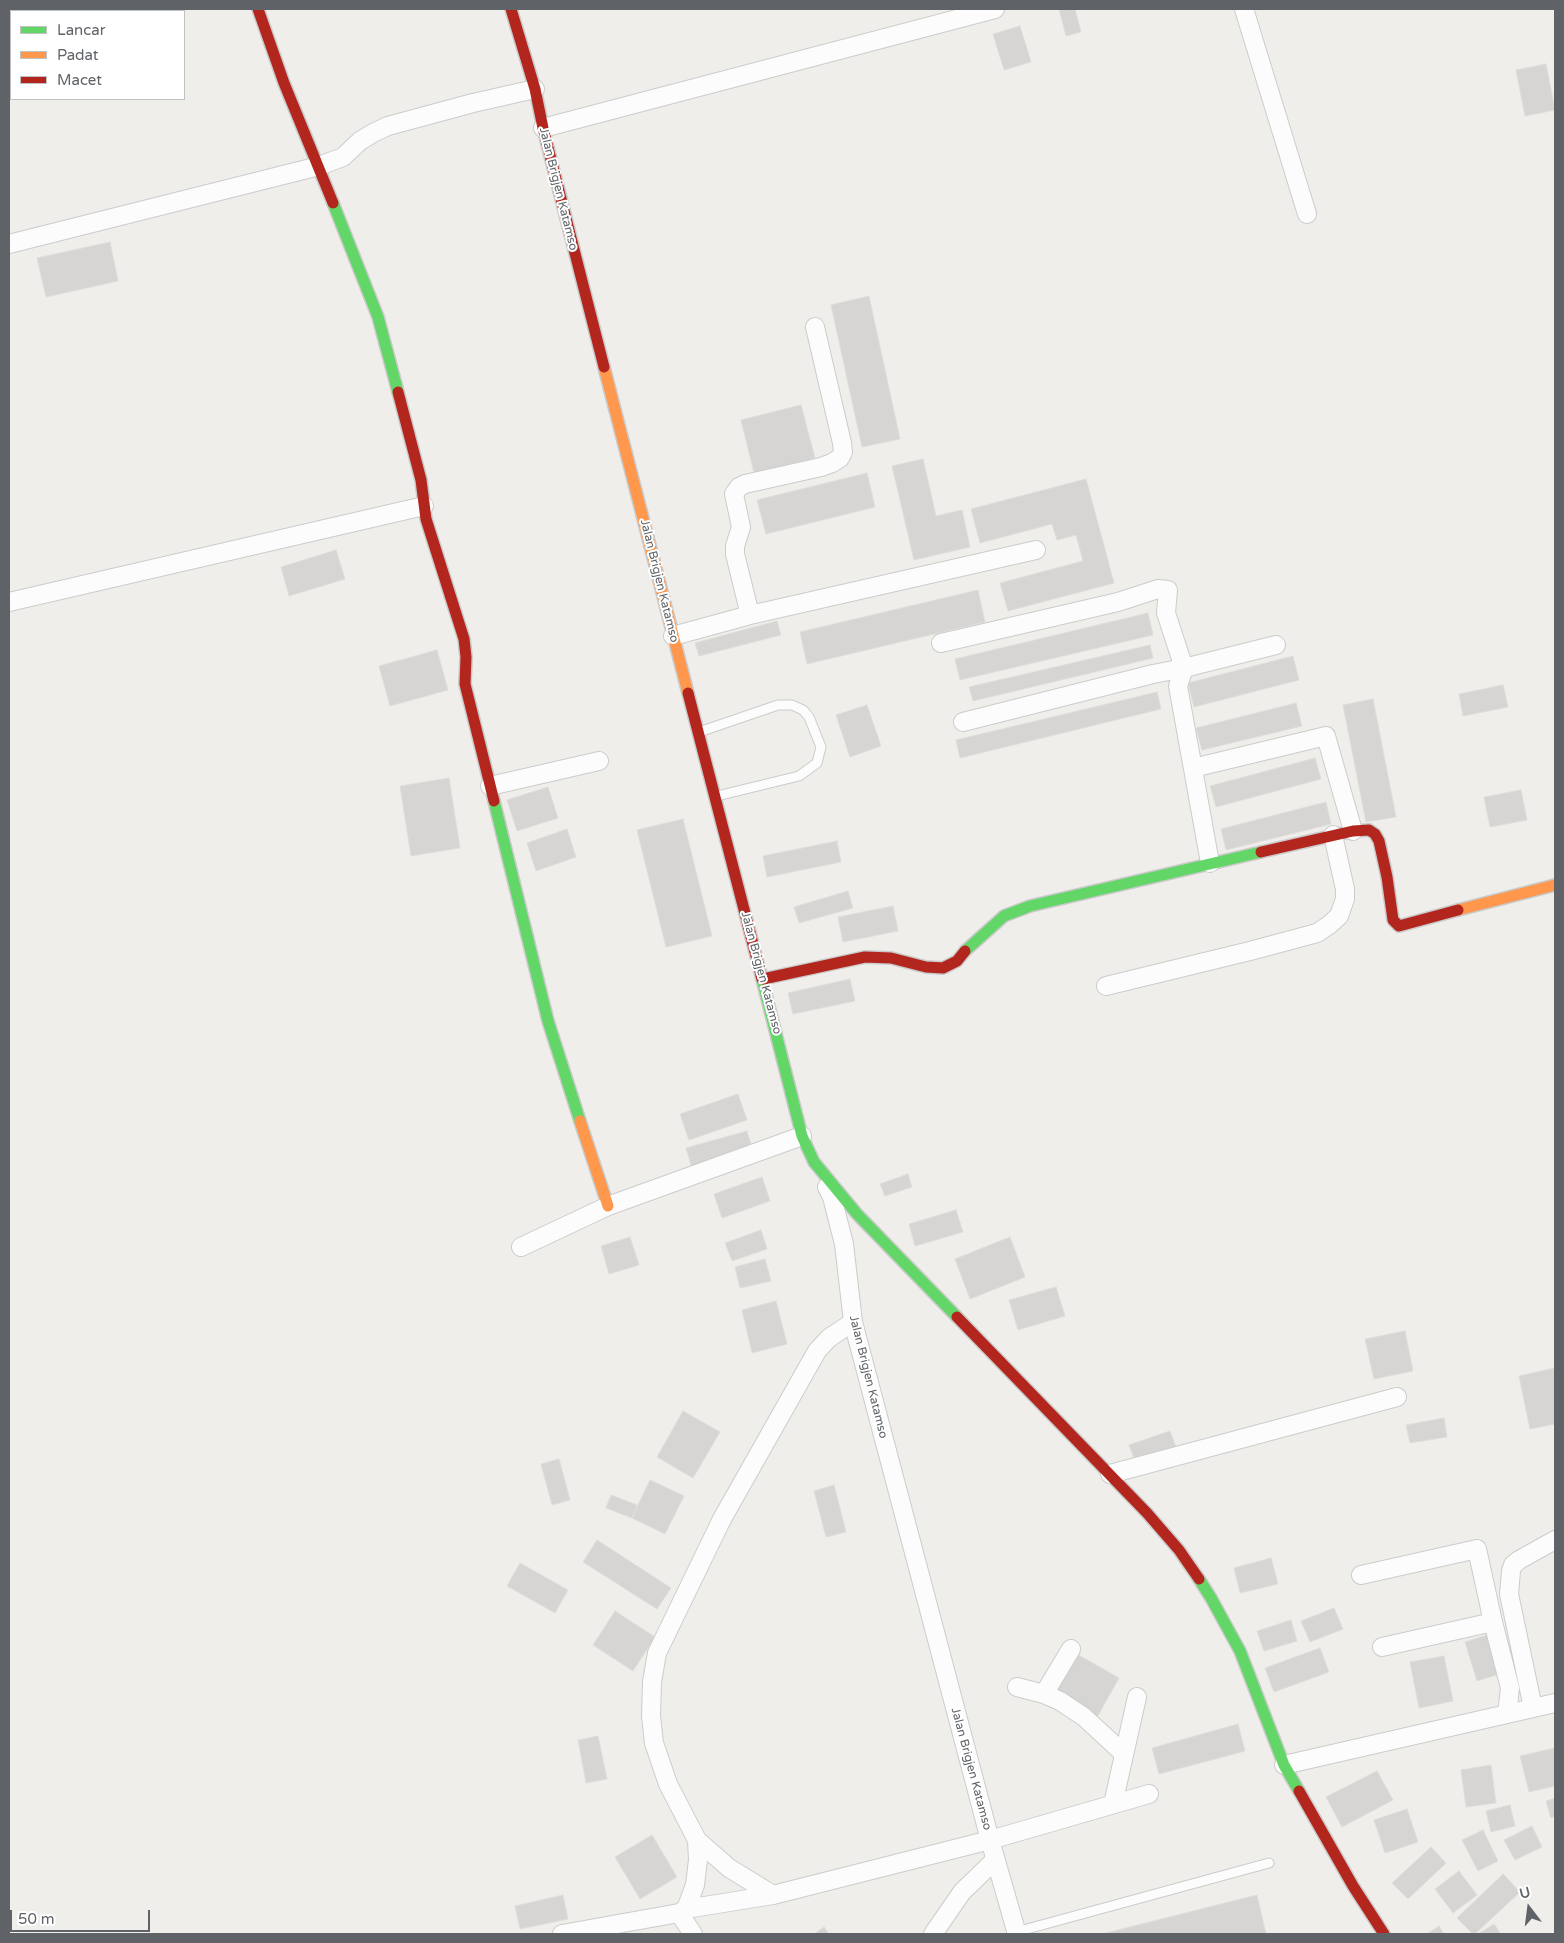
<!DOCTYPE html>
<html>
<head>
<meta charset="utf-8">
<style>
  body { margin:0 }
  #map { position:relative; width:1564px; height:1943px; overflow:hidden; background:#efeeea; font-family:"Varela Round",sans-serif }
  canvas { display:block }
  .frame { position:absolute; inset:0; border:10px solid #5f6368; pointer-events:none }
  .legend { position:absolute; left:10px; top:10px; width:175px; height:90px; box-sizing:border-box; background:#fff; border:1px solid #bfc1c3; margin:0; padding:6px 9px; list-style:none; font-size:15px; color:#5f6368 }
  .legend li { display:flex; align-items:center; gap:10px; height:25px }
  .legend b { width:25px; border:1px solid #bfc1c3 }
  .north { position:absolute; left:1504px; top:1883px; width:50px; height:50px; -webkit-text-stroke:4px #fff; paint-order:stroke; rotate:345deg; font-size:14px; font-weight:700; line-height:20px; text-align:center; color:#5f6368 }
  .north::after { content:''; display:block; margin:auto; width:18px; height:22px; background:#5f6368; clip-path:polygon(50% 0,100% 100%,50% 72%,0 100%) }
  .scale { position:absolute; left:10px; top:1910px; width:140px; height:22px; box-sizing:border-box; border:2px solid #5f6368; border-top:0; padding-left:6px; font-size:15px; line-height:18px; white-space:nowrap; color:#5f6368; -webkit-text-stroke:4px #fff; paint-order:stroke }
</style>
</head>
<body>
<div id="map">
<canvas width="1564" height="1943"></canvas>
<div class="frame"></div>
<ul class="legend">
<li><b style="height:6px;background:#63d668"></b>Lancar</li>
<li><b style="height:6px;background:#ff974d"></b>Padat</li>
<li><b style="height:6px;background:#b3261e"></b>Macet</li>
</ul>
<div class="north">U</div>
<div class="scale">50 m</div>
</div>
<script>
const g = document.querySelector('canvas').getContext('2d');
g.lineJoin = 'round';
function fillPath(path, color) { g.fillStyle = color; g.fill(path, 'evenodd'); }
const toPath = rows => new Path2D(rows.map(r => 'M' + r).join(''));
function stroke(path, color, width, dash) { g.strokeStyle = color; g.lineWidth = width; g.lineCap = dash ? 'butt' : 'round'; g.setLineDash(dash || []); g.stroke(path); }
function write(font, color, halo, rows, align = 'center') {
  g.font = font + ' "Varela Round",sans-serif'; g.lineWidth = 4; g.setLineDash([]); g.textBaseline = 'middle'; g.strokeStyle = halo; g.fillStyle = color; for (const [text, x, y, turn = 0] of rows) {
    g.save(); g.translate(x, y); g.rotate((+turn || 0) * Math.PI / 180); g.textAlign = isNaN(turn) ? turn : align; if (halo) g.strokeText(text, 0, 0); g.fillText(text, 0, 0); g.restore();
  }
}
const building = toPath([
  [1059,9,1075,9,1081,32,1066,36,1059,9],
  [1020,26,1031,62,1004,70,993,34,1020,26],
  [1546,64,1555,110,1525,116,1516,70,1546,64],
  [110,242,118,281,46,297,37,258,110,242],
  [869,296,900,439,862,447,831,305,869,296],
  [801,405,815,458,754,473,741,420,801,405],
  [923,459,936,516,962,510,970,547,914,560,892,466,923,459],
  [867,473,875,507,766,534,757,500,867,473],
  [1086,479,1114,583,1008,611,1000,583,1083,561,1076,535,1057,540,1052,524,980,543,971,509,1086,479],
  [336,550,345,579,289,596,281,567,336,550],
  [978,590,985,622,807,664,800,632,978,590],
  [1148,613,1153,635,960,680,955,659,1148,613],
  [777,621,781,635,699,656,695,643,777,621],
  [1150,645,1153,658,973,701,969,687,1150,645],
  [437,650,448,690,390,706,379,666,437,650],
  [1293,656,1299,680,1194,707,1188,683,1293,656],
  [1503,685,1508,707,1463,716,1459,694,1503,685],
  [1157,692,1161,709,960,758,956,740,1157,692],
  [1373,699,1396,817,1366,822,1343,705,1373,699],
  [1296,703,1302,726,1202,750,1196,728,1296,703],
  [867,705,881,746,850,757,836,715,867,705],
  [1315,758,1321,779,1216,807,1210,786,1315,758],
  [449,778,460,848,411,856,400,786,449,778],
  [548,787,558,818,517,831,507,800,548,787],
  [1521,790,1527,820,1490,827,1484,797,1521,790],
  [1326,802,1331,824,1226,850,1221,829,1326,802],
  [683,819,712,936,666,947,637,830,683,819],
  [567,829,576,857,536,871,527,843,567,829],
  [837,841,841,862,767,877,763,856,837,841],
  [848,891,853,908,799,923,794,907,848,891],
  [893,906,898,931,843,942,838,917,893,906],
  [850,979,855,1001,793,1014,788,993,850,979],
  [738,1094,747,1120,689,1140,680,1114,738,1094],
  [747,1131,753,1151,692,1168,686,1148,747,1131],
  [908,1174,912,1187,885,1196,880,1184,908,1174],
  [762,1177,770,1201,722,1218,714,1194,762,1177],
  [956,1210,963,1232,915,1246,909,1224,956,1210],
  [761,1230,767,1249,732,1261,725,1243,761,1230],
  [630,1237,639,1265,609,1274,601,1246,630,1237],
  [1010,1237,1025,1277,970,1299,955,1259,1010,1237],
  [765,1259,771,1281,740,1288,735,1267,765,1259],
  [1056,1287,1065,1316,1018,1330,1009,1300,1056,1287],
  [776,1301,787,1344,752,1353,742,1310,776,1301],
  [1405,1331,1413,1371,1374,1379,1365,1339,1405,1331],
  [1555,1368,1555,1424,1530,1429,1519,1376,1555,1368],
  [683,1411,720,1432,693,1478,657,1457,683,1411],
  [1444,1418,1447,1437,1410,1443,1406,1425,1444,1418],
  [1170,1431,1176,1447,1135,1461,1129,1445,1170,1431],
  [559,1459,570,1500,552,1505,541,1464,559,1459],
  [650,1480,684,1496,665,1534,632,1518,650,1480],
  [834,1485,846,1532,826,1537,814,1491,834,1485],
  [611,1495,637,1505,632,1518,606,1508,611,1495],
  [597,1540,671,1588,657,1609,583,1562,597,1540],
  [1271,1558,1278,1584,1240,1593,1234,1568,1271,1558],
  [520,1563,568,1590,555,1613,507,1586,520,1563],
  [1334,1608,1343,1629,1310,1642,1301,1621,1334,1608],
  [615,1611,655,1637,633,1671,593,1645,615,1611],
  [1291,1620,1297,1641,1264,1651,1257,1631,1291,1620],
  [1500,1631,1512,1670,1477,1681,1465,1642,1500,1631],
  [1320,1648,1329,1672,1274,1692,1265,1668,1320,1648],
  [1075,1653,1119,1678,1096,1719,1051,1693,1075,1653],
  [1444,1656,1453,1701,1419,1708,1410,1662,1444,1656],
  [1238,1724,1245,1751,1159,1774,1152,1748,1238,1724],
  [598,1736,607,1779,586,1783,578,1740,598,1736],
  [1555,1748,1555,1786,1529,1792,1520,1756,1555,1748],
  [1491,1765,1496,1803,1466,1807,1461,1770,1491,1765],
  [1377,1771,1393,1800,1342,1827,1326,1797,1377,1771],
  [1555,1798,1555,1816,1551,1818,1546,1801,1555,1798],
  [1510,1805,1515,1826,1491,1832,1486,1811,1510,1805],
  [1407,1809,1418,1842,1385,1853,1374,1820,1407,1809],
  [1532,1826,1542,1847,1515,1860,1504,1840,1532,1826],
  [1483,1830,1498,1861,1478,1871,1462,1840,1483,1830],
  [652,1835,677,1877,640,1899,615,1857,652,1835],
  [1431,1847,1446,1863,1408,1899,1392,1883,1431,1847],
  [1459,1871,1477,1895,1453,1913,1435,1889,1459,1871],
  [1503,1874,1520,1892,1475,1934,1473,1934,1457,1918,1503,1874],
  [563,1895,568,1919,520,1929,515,1906,563,1895],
  [1257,1895,1266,1934,1102,1934,1257,1895],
  [1494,1924,1501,1934,1478,1934,1494,1924],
  [1439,1926,1444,1934,1427,1934,1439,1926],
  [824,1927,829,1934,814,1934,824,1927]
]);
fillPath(building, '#d6d5d3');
stroke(building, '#deddd9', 1);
const lane = toPath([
  [702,731,778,705,792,705,803,710,809,717,821,747,817,763,799,776,717,796],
  [1016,1932,1269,1863]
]);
const street = toPath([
  [1244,9,1307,214],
  [543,128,995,9],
  [9,244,319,166,343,157,360,141,373,133,388,126,473,103,535,89],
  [9,602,424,506],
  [750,615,735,554,735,546,741,527,734,494,739,487,745,484,821,467,832,463,840,458,843,452,842,443,815,327],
  [673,636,750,615,1036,550],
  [941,643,1118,602,1158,589,1168,590,1166,613,1184,668,1276,645],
  [963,722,1153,674,1184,668,1178,686,1210,863],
  [1193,768,1326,736,1353,831],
  [490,786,599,761],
  [1106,986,1250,951,1317,933,1329,925,1339,916,1345,899,1345,889,1333,835],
  [827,1187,832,1197,844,1244,853,1322,990,1840,1017,1934],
  [521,1247,608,1206,802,1136],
  [1110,1474,1397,1397],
  [1361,1575,1477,1549,1493,1622],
  [1382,1647,1493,1622,1510,1688,1507,1714],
  [1017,1687,1044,1694,1060,1701,1084,1717,1124,1754],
  [1044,1694,1071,1649],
  [1533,1708,1509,1594,1511,1571,1513,1565,1519,1560,1555,1540],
  [1284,1765,1555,1703],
  [1113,1804,1137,1697],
  [773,1895,729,1868,697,1840,668,1784,654,1743,651,1716,652,1682,657,1653,722,1519,817,1351,829,1338,853,1322],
  [686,1909,695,1885,698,1860,697,1840],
  [679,1913,693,1934],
  [562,1934,679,1913,686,1909,773,1895,990,1840,1149,1794],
  [933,1934,962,1892,995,1860]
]);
const fast = toPath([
  [333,203,378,317,398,392],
  [494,801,548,1021,580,1121],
  [965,951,1004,916,1030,906,1261,852],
  [762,979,802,1136,814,1162,857,1214,957,1317],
  [1199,1579,1211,1598,1240,1651,1284,1765,1299,1791]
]);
const slow = toPath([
  [604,367,688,693],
  [1458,910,1555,885],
  [580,1121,608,1206]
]);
const jam = toPath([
  [258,9,284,83,333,203],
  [511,9,535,89,543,128,604,367],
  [398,392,421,480,426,519,464,639,466,657,465,684,494,801],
  [688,693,762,979],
  [1261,852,1353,831,1369,830,1375,834,1379,841,1387,877,1393,920,1399,926,1458,910],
  [763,979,865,957,891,958,926,967,943,968,957,961,965,951],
  [957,1317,1147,1513,1179,1550,1199,1579],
  [1299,1791,1353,1886,1384,1934]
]);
stroke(lane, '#cbcccc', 11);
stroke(street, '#cbcccc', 20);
stroke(fast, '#cacacb', 14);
stroke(slow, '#cacacb', 14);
stroke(jam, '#cacacb', 14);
stroke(lane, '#fdfcfc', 9);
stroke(street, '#fdfcfc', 18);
stroke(fast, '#63d668', 11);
stroke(slow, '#ff974d', 11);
stroke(jam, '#b3261e', 11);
write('12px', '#5f6368', '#fff', [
  ["Jalan Brigjen Katamso",558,189,76],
  ["Jalan Brigjen Katamso",659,581,76],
  ["Jalan Brigjen Katamso",761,973,75],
  ["Jalan Brigjen Katamso",868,1377,76],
  ["Jalan Brigjen Katamso",971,1769,75]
]);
</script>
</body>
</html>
